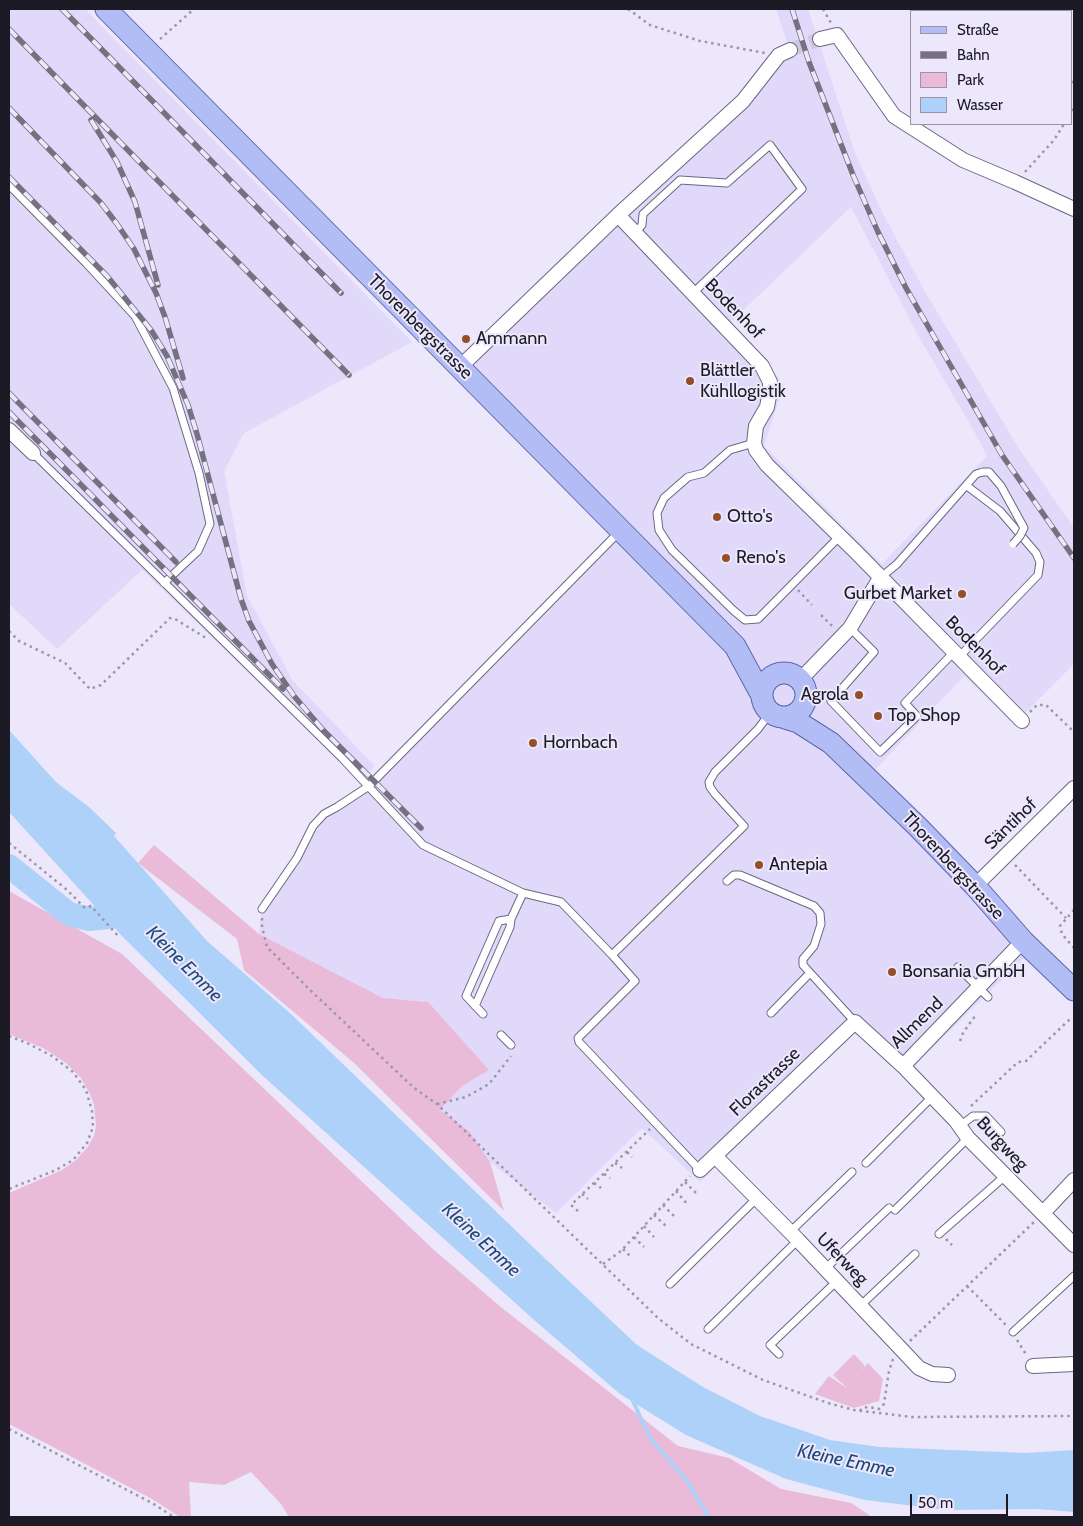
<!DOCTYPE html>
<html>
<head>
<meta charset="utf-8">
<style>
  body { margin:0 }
  #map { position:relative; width:1083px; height:1526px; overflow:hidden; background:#ece7fb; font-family:Cabin,sans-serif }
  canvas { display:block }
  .frame { position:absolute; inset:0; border:10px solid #1c1a25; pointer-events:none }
  .legend { position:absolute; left:910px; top:10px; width:162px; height:115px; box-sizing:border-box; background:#ece7fb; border:1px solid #9995a5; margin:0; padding:6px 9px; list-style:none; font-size:15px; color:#1c1a25 }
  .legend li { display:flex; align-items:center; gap:10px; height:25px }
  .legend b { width:25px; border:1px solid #9995a5 }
  .scale { position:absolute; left:910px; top:1494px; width:98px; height:22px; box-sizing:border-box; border:2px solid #1c1a25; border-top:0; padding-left:6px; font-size:15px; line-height:18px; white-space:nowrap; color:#1c1a25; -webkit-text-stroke:4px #ece7fb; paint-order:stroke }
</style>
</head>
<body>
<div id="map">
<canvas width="1083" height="1526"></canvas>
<div class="frame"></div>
<ul class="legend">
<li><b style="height:6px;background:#b2bcf5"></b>Straße</li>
<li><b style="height:6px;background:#757180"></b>Bahn</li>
<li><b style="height:14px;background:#e9bbd8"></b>Park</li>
<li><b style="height:14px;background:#aed1f9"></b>Wasser</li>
</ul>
<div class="scale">50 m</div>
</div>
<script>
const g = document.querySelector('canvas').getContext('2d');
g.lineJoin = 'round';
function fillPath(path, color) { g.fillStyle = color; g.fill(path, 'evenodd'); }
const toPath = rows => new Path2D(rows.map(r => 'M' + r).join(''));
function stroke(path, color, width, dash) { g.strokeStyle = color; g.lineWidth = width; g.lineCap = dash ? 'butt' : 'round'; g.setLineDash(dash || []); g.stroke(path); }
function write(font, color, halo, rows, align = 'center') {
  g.font = font + ' Cabin,sans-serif'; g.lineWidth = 4; g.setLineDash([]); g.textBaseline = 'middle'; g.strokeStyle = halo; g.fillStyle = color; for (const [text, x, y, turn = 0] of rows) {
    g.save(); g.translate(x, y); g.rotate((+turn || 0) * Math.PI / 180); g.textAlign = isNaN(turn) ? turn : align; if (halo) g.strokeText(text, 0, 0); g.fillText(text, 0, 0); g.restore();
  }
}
fillPath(toPath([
  [9,9,85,9,412,342,244,433,224,471,247,596,293,681,375,766,360,780,142,570,57,649,9,604],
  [776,9,808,9,855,153,882,212,924,290,1018,447,1074,528,1074,664,1014,724,964,676,873,772,1027,955,912,1068,855,1033,700,1182,642,1128,556,1213,490,1162,469,1131,440,1110,462,1086,428,1002,383,998,259,934,262,909,313,826,369,786,621,530,460,367,790,51],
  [851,207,919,337,974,431,987,456,882,564,764,446,784,385,731,322]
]), '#e1d9f9');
fillPath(toPath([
  [154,845,259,934,383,998,428,1002,489,1070,462,1086,440,1110,469,1131,490,1162,504,1211,354,1063,244,970,237,939,138,863],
  [9,891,122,954,434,1250,502,1308,678,1446,729,1458,781,1489,851,1503,872,1517,289,1517,281,1504,251,1472,224,1485,189,1482,191,1517,180,1517,152,1499,9,1424,9,1193,62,1170,76,1160,87,1148,94,1136,96,1126,94,1105,90,1094,81,1078,66,1063,43,1048,9,1034],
  [854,1354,865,1366,858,1375,868,1363,883,1379,879,1401,854,1408,815,1394,829,1376,848,1389,833,1375]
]), '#e9bbd8');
fillPath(toPath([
  [9,730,56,782,89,807,116,833,114,836,207,941,291,1014,535,1249,637,1345,703,1387,760,1416,830,1440,879,1447,1026,1453,1074,1450,1074,1512,1038,1509,947,1510,865,1500,786,1479,686,1435,620,1394,533,1319,264,1077,121,935,9,812]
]), '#aed1f9');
stroke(toPath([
  [632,1399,650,1438,686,1479,709,1517]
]), '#aed1f9', 4);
stroke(toPath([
  [9,866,69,914,89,919,134,914]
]), '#aed1f9', 24);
stroke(toPath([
  [790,50,820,39]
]), '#cdc8db', 14, [14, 7]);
const service = toPath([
  [9,185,86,263,135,316,173,388,199,473,210,524,198,551,164,583],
  [635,233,642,225,643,214,680,180,727,183,770,145,802,189,693,293],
  [754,443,730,450,704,473,688,477,664,498,657,513,659,530,672,550,733,610,745,620,758,619,839,537],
  [33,453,342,758,423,845,523,893,561,902,612,955,635,981,578,1038,579,1042,700,1170],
  [880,578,897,564,976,474,983,472],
  [850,628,874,652,831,701,880,752,917,716,905,703,954,652],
  [959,657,1038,575,1040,562,1036,553,1000,511,967,486],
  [727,881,734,875,740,875,814,906,820,913,821,924,814,946,803,959,803,965,855,1022],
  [262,909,297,858,313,826,324,814,337,807,369,786,619,532],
  [612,955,744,826,715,794,710,787,709,782,715,772,758,729,770,713],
  [958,967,988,997],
  [475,1006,510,927,511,919],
  [771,1013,809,974],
  [483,1014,466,996,499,921,511,919,523,893],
  [501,1035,511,1045],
  [960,1126,973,1116,986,1116,1001,1132],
  [866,1163,932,1097],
  [895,1210,968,1138],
  [790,1232,852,1172],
  [939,1234,1005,1176],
  [825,1269,889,1208],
  [670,1284,756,1199],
  [860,1306,915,1254],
  [708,1329,798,1240],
  [1013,1332,1074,1276],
  [779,1354,770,1345,837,1281]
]);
const minor = toPath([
  [820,39,837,35,894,116,963,160,1015,182,1074,209],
  [618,215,762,366,770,382,770,391,767,407,756,426,754,443,756,450,767,465,856,552,1022,721],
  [460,367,618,215,743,101,779,55,790,50],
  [9,430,33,453],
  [800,680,850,628,880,578],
  [975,886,1074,788],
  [903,1066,1023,941],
  [715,1156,798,1240,919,1368,932,1374,948,1375],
  [700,1170,855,1022,903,1066,956,1121,968,1138,1074,1245],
  [1043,1213,1074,1180],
  [1033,1366,1074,1364]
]);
const primary = toPath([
  [106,9,735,646,761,694],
  '762 695a22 22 0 1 1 44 0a22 22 0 1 1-44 0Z',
  [785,718,798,722,831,743,918,827,975,886,1023,941,1074,990]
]);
stroke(service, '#6d6682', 9);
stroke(minor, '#6d6682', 16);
stroke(primary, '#5c67a8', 23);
stroke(toPath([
  [628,9,650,25,700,41,765,53],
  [823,9,831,23],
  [160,39,194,9],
  [1072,82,1074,82],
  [1072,111,1074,107],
  [1025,172,1054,140,1064,124],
  [798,590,812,605],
  [821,615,834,628],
  [9,631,19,641,65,663,90,689,101,685,170,618,175,619,206,638],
  [1030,712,1037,705,1046,705,1074,732],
  [9,843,66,889,85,908,91,906,119,937],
  [1015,865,1066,918],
  [1074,910,1060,926,1062,934,1074,948],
  [262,918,262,927,267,947,308,988,413,1087,437,1104,658,1318,691,1344,763,1380,828,1403,854,1410,912,1417,1074,1416],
  [9,1036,27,1043,52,1056,73,1072,86,1090,92,1111,93,1127,87,1143,73,1160,56,1170,9,1189],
  [960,1041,963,1033,975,1016],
  [437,1104,466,1097,489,1084,511,1056],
  [971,1106,1018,1062,1026,1061,1070,1019],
  [627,1152,632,1157],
  [615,1163,622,1168],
  [604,1174,610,1178],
  [685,1182,698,1195],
  [594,1183,601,1188],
  [676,1191,688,1205],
  [582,1194,588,1199],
  [663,1205,675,1217],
  [578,1211,571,1205,650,1129],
  [654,1215,666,1226],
  [644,1226,654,1237],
  [634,1237,644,1247],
  [946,1239,952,1245],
  [623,1249,632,1258],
  [603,1264,621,1251,690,1176],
  [967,1286,1007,1326],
  [1017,1340,1027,1356],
  [910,1341,1034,1222],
  [860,1411,862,1408,868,1407,879,1409,884,1404,889,1371,893,1359],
  [9,1429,152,1503,174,1517]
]), '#9a97a7', 2.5, [2.5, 4]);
stroke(service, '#fff', 7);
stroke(minor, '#fff', 14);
stroke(primary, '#b2bcf5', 21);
const rail = toPath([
  [62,9,341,293],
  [792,9,809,62,853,175,878,232,906,288,1002,455,1074,558],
  [9,29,60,81],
  [55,76,349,375],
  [9,108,101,203,117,224,134,249,156,293,165,317,183,378],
  [91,120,117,162,135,202,158,285],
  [9,177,107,276,151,330,167,356,188,405,197,434,241,599,249,621,272,664,294,696,323,730,421,828],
  [9,393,176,562],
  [9,412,283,689]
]);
stroke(rail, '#757180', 5.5);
stroke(rail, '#ece7fb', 4, [11]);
const serviceBridge = toPath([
  [983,472,989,472,1001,486,1024,528,1020,536,1013,544]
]);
stroke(serviceBridge, '#6d6682', 9, []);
stroke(serviceBridge, '#fff', 7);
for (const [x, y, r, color] of [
  [466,339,5,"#954e29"],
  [690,381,5,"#954e29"],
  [717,517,5,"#954e29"],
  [726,558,5,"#954e29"],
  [962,594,5,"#954e29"],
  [859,695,5,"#954e29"],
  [878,716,5,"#954e29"],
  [533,743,5,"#954e29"],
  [759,865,5,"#954e29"],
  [892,972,5,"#954e29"]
]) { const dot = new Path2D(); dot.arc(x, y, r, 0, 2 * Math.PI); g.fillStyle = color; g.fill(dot); stroke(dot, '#ece7fb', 2); }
write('18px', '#1c1a25', '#ece7fb', [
  ["Bodenhof",734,309,46],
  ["Thorenbergstrasse",420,327,45],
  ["Bodenhof",975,646,45],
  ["Säntihof",1011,824,-44],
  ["Thorenbergstrasse",953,866,47],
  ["Allmend",917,1023,-44],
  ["Florastrasse",765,1082,-44],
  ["Burgweg",1002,1144,47],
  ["Uferweg",842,1259,46]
]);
write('18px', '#1c1a25', '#ece7fb', [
  ["Ammann",476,339],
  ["Blättler",700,371],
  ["Kühllogistik",700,392],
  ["Otto's",727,517],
  ["Reno's",736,558],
  ["Gurbet Market",952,594,"right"],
  ["Agrola",849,695,"right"],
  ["Top Shop",888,716],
  ["Hornbach",543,743],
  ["Antepia",769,865],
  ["Bonsania GmbH",902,972]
], 'left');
write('italic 19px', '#1a497a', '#ece7fb', [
  ["Kleine Emme",184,964,45],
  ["Kleine Emme",481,1240,43],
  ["Kleine Emme",846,1461,12]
]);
</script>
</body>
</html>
